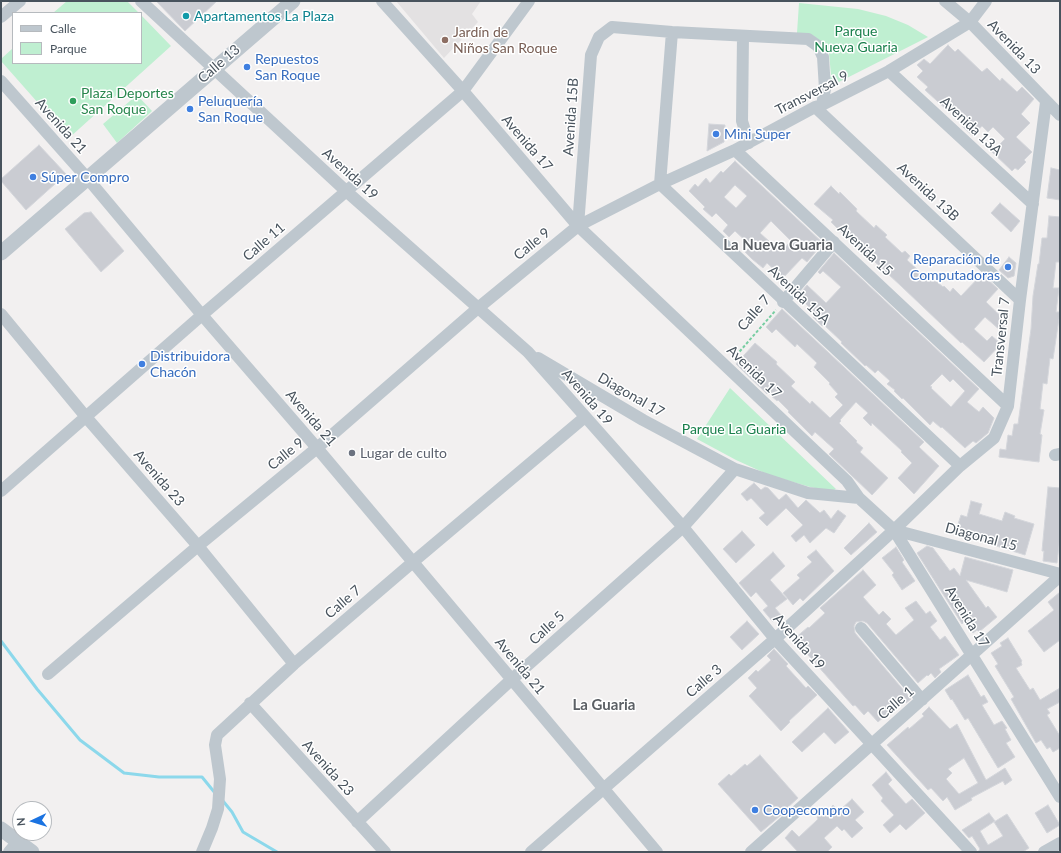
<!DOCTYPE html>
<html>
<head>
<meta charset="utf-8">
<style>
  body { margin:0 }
  #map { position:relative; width:1061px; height:853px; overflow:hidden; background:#f2f0f0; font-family:Lato,sans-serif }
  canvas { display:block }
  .frame { position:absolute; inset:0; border:2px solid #48535d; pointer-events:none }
  .legend { position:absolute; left:12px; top:12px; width:130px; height:52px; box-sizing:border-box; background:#fff; border:1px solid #b6babe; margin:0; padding:5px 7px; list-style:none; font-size:12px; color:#48535d }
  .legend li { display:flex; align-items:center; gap:8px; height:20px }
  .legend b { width:20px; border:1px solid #b6babe }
  .north { position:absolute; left:12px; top:801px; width:40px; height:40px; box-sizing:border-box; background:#fff; border:1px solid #b6babe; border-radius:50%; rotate:266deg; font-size:11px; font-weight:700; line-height:16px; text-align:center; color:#48535d }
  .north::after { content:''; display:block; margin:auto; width:14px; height:18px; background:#1b73e1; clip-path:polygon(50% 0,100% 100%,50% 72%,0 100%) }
</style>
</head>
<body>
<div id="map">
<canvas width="1061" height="853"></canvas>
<div class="frame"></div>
<ul class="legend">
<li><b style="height:5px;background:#bec7ce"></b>Calle</li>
<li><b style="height:11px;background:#bfefd1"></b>Parque</li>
</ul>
<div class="north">N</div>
</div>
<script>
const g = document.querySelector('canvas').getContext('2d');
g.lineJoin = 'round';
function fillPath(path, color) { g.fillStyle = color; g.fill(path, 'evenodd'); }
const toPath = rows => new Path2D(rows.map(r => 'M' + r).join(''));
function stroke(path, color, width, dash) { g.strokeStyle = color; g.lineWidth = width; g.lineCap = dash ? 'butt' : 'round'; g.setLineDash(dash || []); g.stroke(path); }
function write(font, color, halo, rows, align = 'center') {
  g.font = font + ' Lato,sans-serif'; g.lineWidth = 3; g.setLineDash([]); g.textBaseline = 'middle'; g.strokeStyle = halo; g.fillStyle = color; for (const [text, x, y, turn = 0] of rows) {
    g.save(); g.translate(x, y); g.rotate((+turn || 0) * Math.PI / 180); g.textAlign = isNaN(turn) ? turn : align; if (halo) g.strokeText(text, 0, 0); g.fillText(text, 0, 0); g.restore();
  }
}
fillPath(toPath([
  [396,1,481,1,472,14,478,22,444,58]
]), '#e3e1e2');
fillPath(toPath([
  [67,1,127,1,139,13,53,13],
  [799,3,858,9,886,16,908,25,928,37,827,88,831,75,829,53,824,44,797,33],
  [141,15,171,46,69,138,1,61,1,59,13,48,13,63,141,63],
  [137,95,152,111,117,143,103,124],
  [730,388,836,489,831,491,810,487,769,475,736,460,697,439]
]), '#bfefd1');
stroke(toPath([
  [1,641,37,689,80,740,124,773,159,777,202,777,215,793],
  [223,801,232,812,243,832,277,852]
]), '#8cd8eb', 3);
const building = toPath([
  [156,1,217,1,185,31,156,1],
  [948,45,955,52,958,49,982,72,987,68,1000,81,1002,78,1017,92,1022,87,1034,99,1021,114,1030,123,1016,137,1032,152,1024,160,1026,162,1018,170,1015,168,1012,171,992,152,1005,139,993,127,988,132,982,126,973,136,962,126,969,119,954,105,948,111,925,90,928,87,917,77,923,71,917,65,924,59,930,64,948,45],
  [709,124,725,125,724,142,707,151,709,124],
  [39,145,66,174,26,210,1,181,1,179,39,145],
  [735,161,823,243,807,262,802,258,783,278,767,263,763,268,752,259,745,252,751,246,735,231,729,237,723,231,728,225,716,213,712,217,703,209,705,207,689,191,695,184,698,187,706,178,710,183,721,171,723,173,735,161],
  [735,185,747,196,736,208,724,197,735,185],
  [771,221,791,241,781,252,760,233,771,221],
  [1051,168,1060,170,1060,200,1047,198,1051,168],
  [831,186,839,194,840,192,857,209,856,211,874,228,876,225,887,235,885,237,902,253,905,251,910,256,907,260,919,271,927,277,929,275,943,287,944,286,950,292,953,288,961,296,982,274,998,289,986,302,1008,323,1001,331,985,317,974,329,987,341,992,336,1001,344,984,362,962,342,961,343,901,286,848,237,847,238,831,222,833,220,814,204,831,186],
  [1000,203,1020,221,1011,232,991,213,1000,203],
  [91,212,124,251,101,272,65,229,84,213,91,212],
  [1049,216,1060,217,1060,262,1056,262,1053,288,1059,288,1056,312,1060,312,1053,359,1050,358,1047,384,1043,383,1040,409,1044,410,1040,434,1042,435,1039,462,999,457,1000,449,1006,450,1008,435,1012,436,1014,424,1018,424,1031,329,1033,296,1038,264,1039,264,1042,238,1047,238,1049,216],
  [834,253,979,389,967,402,979,412,983,407,994,418,988,433,976,443,973,441,965,448,942,427,941,428,933,421,930,425,903,398,902,399,894,391,895,390,887,384,890,381,878,370,875,373,866,365,865,366,841,343,842,342,824,325,822,326,813,317,816,314,798,296,807,285,826,303,841,287,823,271,820,274,818,272,834,253],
  [942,374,950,382,953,379,965,391,951,407,931,388,932,387,930,386,942,374],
  [1009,257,1016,263,1014,276,1008,278,999,270,1009,257],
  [782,309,924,442,919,447,939,466,914,494,898,478,912,463,901,452,902,451,872,423,871,426,863,418,868,413,856,402,840,420,841,421,839,423,857,441,856,442,863,448,860,452,888,478,872,495,829,454,834,449,815,432,812,436,788,412,789,411,778,400,777,401,768,393,767,394,736,364,755,343,777,362,776,364,795,382,791,386,810,404,812,401,830,418,843,405,835,397,838,394,829,384,830,383,814,367,817,363,797,344,795,347,776,329,772,333,766,327,782,309],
  [754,483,761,490,765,487,768,488,779,500,786,494,798,508,806,500,820,513,824,510,831,519,838,510,846,516,834,533,826,528,810,543,804,535,796,542,791,536,803,525,786,508,767,526,759,518,765,513,751,498,747,501,741,494,754,483],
  [1048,487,1060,488,1060,537,1057,563,1043,561,1044,551,1042,551,1048,487],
  [971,501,982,504,979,514,1002,521,1005,512,1015,516,1014,518,1034,524,1025,555,955,533,961,515,967,517,971,501],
  [869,523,877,532,851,555,844,548,869,523],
  [742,531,755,545,736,563,723,549,742,531],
  [927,546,933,548,950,571,954,568,960,576,965,557,1013,570,1007,592,966,580,986,608,988,606,997,617,979,632,977,630,973,633,964,622,962,624,917,553,927,546],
  [896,547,904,560,902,562,915,581,902,590,892,575,894,573,882,558,896,547],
  [816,550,834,571,803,601,800,598,793,605,783,593,800,578,797,575,812,562,807,557,816,550],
  [773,552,785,566,770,580,787,599,775,608,781,615,773,622,763,610,768,606,756,592,751,597,739,583,773,552],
  [863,570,876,585,863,597,879,615,883,611,891,619,886,624,896,635,914,620,905,608,916,601,926,614,930,611,937,621,930,627,940,640,945,636,959,655,939,669,941,672,935,678,931,673,928,676,927,675,918,683,867,623,863,621,856,622,854,626,855,633,911,699,906,703,905,701,895,710,893,709,878,722,868,711,864,715,855,705,853,706,794,639,808,627,809,628,825,613,820,608,863,570],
  [1060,592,1060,640,1044,652,1028,631,1054,610,1048,602,1060,592],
  [747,621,759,634,742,650,730,637,747,621],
  [1008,638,1022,661,1021,662,1022,665,1016,668,1030,690,1033,688,1040,700,1060,688,1060,702,1047,709,1050,713,1047,715,1060,736,1060,748,1053,752,1050,747,1047,749,1041,740,1036,743,1011,699,1014,697,995,666,998,664,991,653,1002,646,1000,643,1008,638],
  [774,649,788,664,786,666,806,688,808,686,817,695,789,721,790,722,781,731,749,696,757,688,748,678,756,670,758,672,771,660,767,656,774,649],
  [968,675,981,697,984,695,988,702,982,705,994,725,1002,721,1007,728,1005,729,1011,740,1006,743,1015,757,998,768,968,718,965,720,952,699,951,700,945,690,968,675],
  [929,707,950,729,957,724,986,780,1005,768,1012,780,1005,785,1003,781,971,798,972,800,955,810,947,797,943,801,931,788,928,790,887,745,908,727,909,729,924,716,922,714,929,707],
  [964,758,978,783,959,794,946,779,952,773,948,769,964,758],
  [828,708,849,732,835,744,824,732,802,752,792,742,828,708],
  [760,755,798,798,786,809,787,810,761,832,718,784,729,774,731,776,745,764,747,766,760,755],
  [886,772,892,780,888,784,906,804,912,799,925,813,906,830,900,824,890,833,883,825,894,815,881,801,883,798,872,785,886,772],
  [852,799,864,812,855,820,863,828,852,838,844,829,842,831,837,826,824,838,832,847,827,852,798,852,785,838,792,830,799,837,816,821,818,819,817,817,826,808,828,810,833,805,839,811,852,799],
  [1048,805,1060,825,1047,833,1035,813,1048,805],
  [989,813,995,821,980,831,988,845,1003,836,994,822,1007,814,1029,848,1023,852,978,852,980,849,972,836,969,838,962,830,989,813]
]);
fillPath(building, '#caccd2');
stroke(building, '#d4d6db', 1);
stroke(toPath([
  [733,359,776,310]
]), '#77cda2', 2, [3, 2]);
stroke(toPath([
  [141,1,346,191,528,352,683,527,775,639,971,852],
  [382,1,463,91,578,226,847,481,859,498,894,530,1060,797],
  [945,1,970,22,1060,115],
  [1,17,20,1],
  [672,32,660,184,960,466],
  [743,36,742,121,749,143],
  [889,71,1033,204],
  [1,81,88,179,202,315,317,448,657,852],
  [815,107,1020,300],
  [735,150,1008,406],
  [578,226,591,55,599,37,612,27,672,32,808,39,818,46,823,57,825,89,822,105],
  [783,302,834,242],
  [1,314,86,417,198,546,294,664],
  [538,358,643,420,735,469,808,493,859,498],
  [1055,455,1060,454],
  [1,491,202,315,463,91,529,1],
  [894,530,1060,574],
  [861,628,922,700],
  [48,674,198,546,317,448,478,308,578,226,660,184,735,150,815,107,822,105,889,71,970,22,986,1],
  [250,703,385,852],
  [357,822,511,680,683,527,735,469],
  [9,852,18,841],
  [202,852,212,828,218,809,220,779,215,745,217,735,294,664,413,562,585,417],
  [531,852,775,639,894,530,960,466,994,438,1008,406,1020,300,1046,102],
  [751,852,1060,576],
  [1044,852,1060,843]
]), '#bec7ce', 12);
stroke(toPath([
  [1,253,293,1],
  [1,829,32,852]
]), '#bec7ce', 15);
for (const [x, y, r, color] of [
  [186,16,4,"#0f9aa8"],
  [445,40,4,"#8d6e63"],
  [247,67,4,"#3f7fe0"],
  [73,101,4,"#2e9e5b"],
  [190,109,4,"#3f7fe0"],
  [716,134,4,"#3f7fe0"],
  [33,177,4,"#3f7fe0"],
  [1008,267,4,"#3f7fe0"],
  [142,364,4,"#3f7fe0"],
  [352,453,4,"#6b7280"],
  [755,810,4,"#3f7fe0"]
]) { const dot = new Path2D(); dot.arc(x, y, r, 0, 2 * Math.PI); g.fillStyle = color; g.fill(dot); stroke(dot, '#fff', 1.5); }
write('14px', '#0d838f', '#fff', [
  ["Apartamentos La Plaza",194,16]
], 'left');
write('14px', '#187f4b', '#fff', [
  ["Parque",856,31],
  ["Nueva Guaria",856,47],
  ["Parque La Guaria",734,429]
]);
write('14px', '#785e54', '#fff', [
  ["Jardín de",453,32],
  ["Niños San Roque",453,48]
], 'left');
write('14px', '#48535d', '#fff', [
  ["Avenida 13",1014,47,46],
  ["Calle 13",219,64,-41],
  ["Transversal 9",812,93,-27],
  ["Avenida 15B",571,117,-86],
  ["Avenida 21",61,126,48],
  ["Avenida 13A",971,126,43],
  ["Avenida 17",527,143,49],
  ["Avenida 19",350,174,42],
  ["Avenida 13B",928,192,43],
  ["Calle 11",264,242,-41],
  ["Calle 9",532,244,-39],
  ["Avenida 15",865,250,43],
  ["Avenida 15A",799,295,43],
  ["Calle 7",754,313,-49],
  ["Transversal 7",1001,337,-84],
  ["Avenida 17",754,372,44],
  ["Diagonal 17",631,395,30],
  ["Avenida 19",587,397,49],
  ["Avenida 21",311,418,49],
  ["Calle 9",286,454,-39],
  ["Avenida 23",159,478,49],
  ["Diagonal 15",981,537,15],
  ["Calle 7",343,602,-41],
  ["Avenida 17",967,617,58],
  ["Calle 5",547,628,-42],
  ["Avenida 19",799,642,48],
  ["Avenida 21",520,666,50],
  ["Calle 3",704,681,-41],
  ["Calle 1",896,703,-41],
  ["Avenida 23",328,768,48]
]);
write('14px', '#366cbe', '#fff', [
  ["Repuestos",255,59],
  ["San Roque",255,75],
  ["Peluquería",198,101],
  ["San Roque",198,117],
  ["Mini Super",724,134],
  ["Súper Compro",41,177],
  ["Reparación de",1000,259,"right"],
  ["Computadoras",1000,275,"right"],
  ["Distribuidora",150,356],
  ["Chacón",150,372],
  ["Coopecompro",763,810]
], 'left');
write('14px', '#27864d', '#fff', [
  ["Plaza Deportes",81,93],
  ["San Roque",81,109]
], 'left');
write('14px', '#5b616d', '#fff', [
  ["Lugar de culto",360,453]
], 'left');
write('bold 15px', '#5c6065', '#fff', [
  ["La Nueva Guaria",778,245],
  ["La Guaria",604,705]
]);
</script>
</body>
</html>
